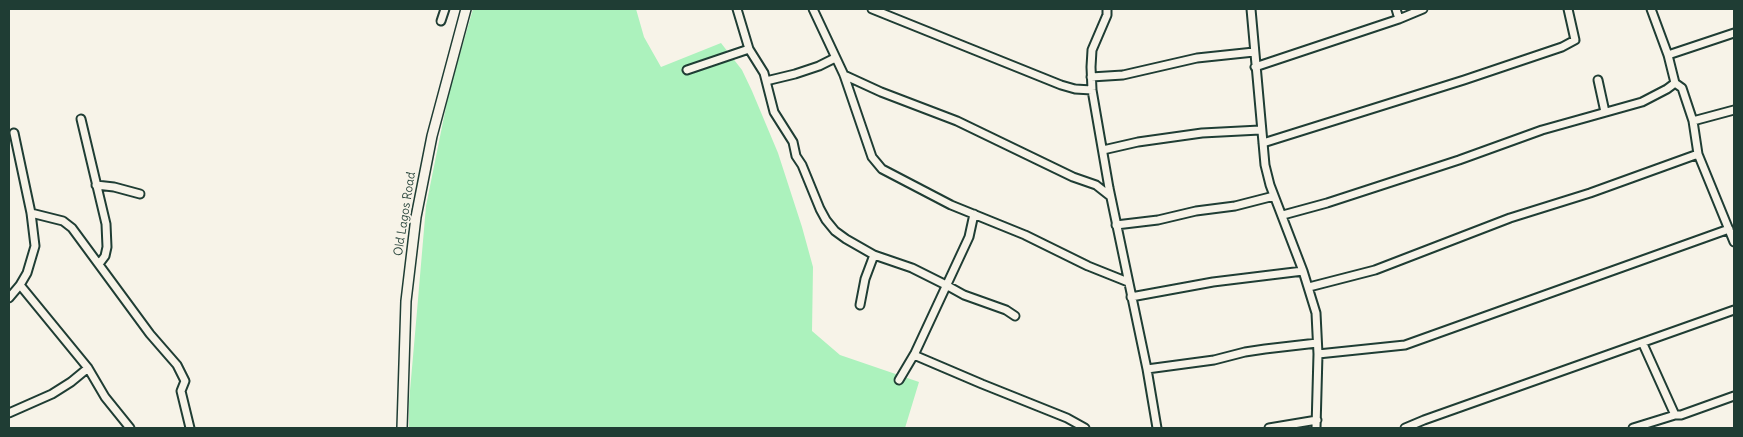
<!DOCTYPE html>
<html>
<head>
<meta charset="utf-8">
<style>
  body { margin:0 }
  #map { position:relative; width:1743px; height:437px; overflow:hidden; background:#f7f3e8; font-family:Delius,sans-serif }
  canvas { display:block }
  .frame { position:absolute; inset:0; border:10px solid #1f3d34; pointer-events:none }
</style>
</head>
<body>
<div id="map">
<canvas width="1743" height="437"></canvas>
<div class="frame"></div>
</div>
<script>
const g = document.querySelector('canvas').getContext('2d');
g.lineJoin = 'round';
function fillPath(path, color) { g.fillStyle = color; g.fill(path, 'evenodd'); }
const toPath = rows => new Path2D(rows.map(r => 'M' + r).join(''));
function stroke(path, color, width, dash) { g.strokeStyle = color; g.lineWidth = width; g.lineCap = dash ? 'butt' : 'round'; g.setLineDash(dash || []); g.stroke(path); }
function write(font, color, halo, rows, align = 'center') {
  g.font = font + ' Delius,sans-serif'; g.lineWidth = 4; g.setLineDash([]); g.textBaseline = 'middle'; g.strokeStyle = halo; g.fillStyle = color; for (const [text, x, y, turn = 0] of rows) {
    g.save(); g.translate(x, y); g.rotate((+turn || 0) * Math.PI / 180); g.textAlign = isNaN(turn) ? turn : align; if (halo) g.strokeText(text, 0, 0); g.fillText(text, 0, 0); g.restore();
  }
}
fillPath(toPath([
  [473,9,636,9,644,37,661,67,721,43,742,70,752,91,778,153,802,227,813,267,812,331,840,355,919,382,905,428,409,428,409,402,417,311,426,206,449,92]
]), '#acf2bd');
const minor = toPath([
  [737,9,749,49,764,73,774,112,793,142,796,156,802,165,820,209,826,220,835,231,846,239,874,255,912,268,946,285,964,295,1006,310,1015,316],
  [813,9,844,75,872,157,882,169,951,205,1025,235,1088,266,1128,282],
  [872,9,1061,85,1075,89,1092,90],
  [1107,9,1107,15,1092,50,1091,67,1092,90,1109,188,1147,369,1157,428],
  [1251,9,1265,165,1270,185,1303,271,1316,313,1318,354,1316,428],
  [1651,9,1668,55,1675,83,1682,88,1693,121,1698,154,1734,242],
  [1399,19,1423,9],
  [441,21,445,9],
  [1668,55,1734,33],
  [1255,67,1399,19,1396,9],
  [687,70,749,49],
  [844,75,881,92,957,121,1073,177,1096,185,1110,196],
  [1091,77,1123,75,1197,58,1254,52],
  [1598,80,1605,112],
  [766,81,795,74,819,66,835,58],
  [81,119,106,224,107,247,105,256,99,264],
  [1693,121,1734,110],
  [1263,143,1464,80,1562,47,1575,40,1568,9],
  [1103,150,1138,142,1202,133,1260,130],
  [96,185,114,187,140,194],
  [31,213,63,221,72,228,150,334,177,365,185,381,181,391,190,428],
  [1283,215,1327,203,1459,160,1542,130,1642,102,1667,89,1675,83],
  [1116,225,1158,220,1196,211,1235,206,1274,196],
  [20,285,88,368,105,397,130,428],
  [1309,287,1375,270,1510,218,1590,193,1698,154],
  [1131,297,1213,282,1303,271],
  [9,298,20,285,27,273,35,246,31,213,14,133],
  [860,305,865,279,874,255],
  [1643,344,1675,415,1681,415,1734,396],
  [1318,354,1405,345,1729,229],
  [914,355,982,384,1067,418,1085,428],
  [1147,369,1214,360,1245,352,1265,349,1317,343],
  [899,380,915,353,969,237,974,214],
  [9,413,52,394,71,382,88,368],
  [1269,428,1317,420],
  [1405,428,1424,420,1734,310],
  [1633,428,1675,415]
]);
const major = toPath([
  [402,428,406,301,416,217,432,136,466,9]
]);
stroke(minor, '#1f3d34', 11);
stroke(major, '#1f3d34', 12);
stroke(minor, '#f7f3e8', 7);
stroke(major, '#f7f3e8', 9);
write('12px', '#1f3d34', '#f7f3e8', [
  ["Old Lagos Road",405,214,-81]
]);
</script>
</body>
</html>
